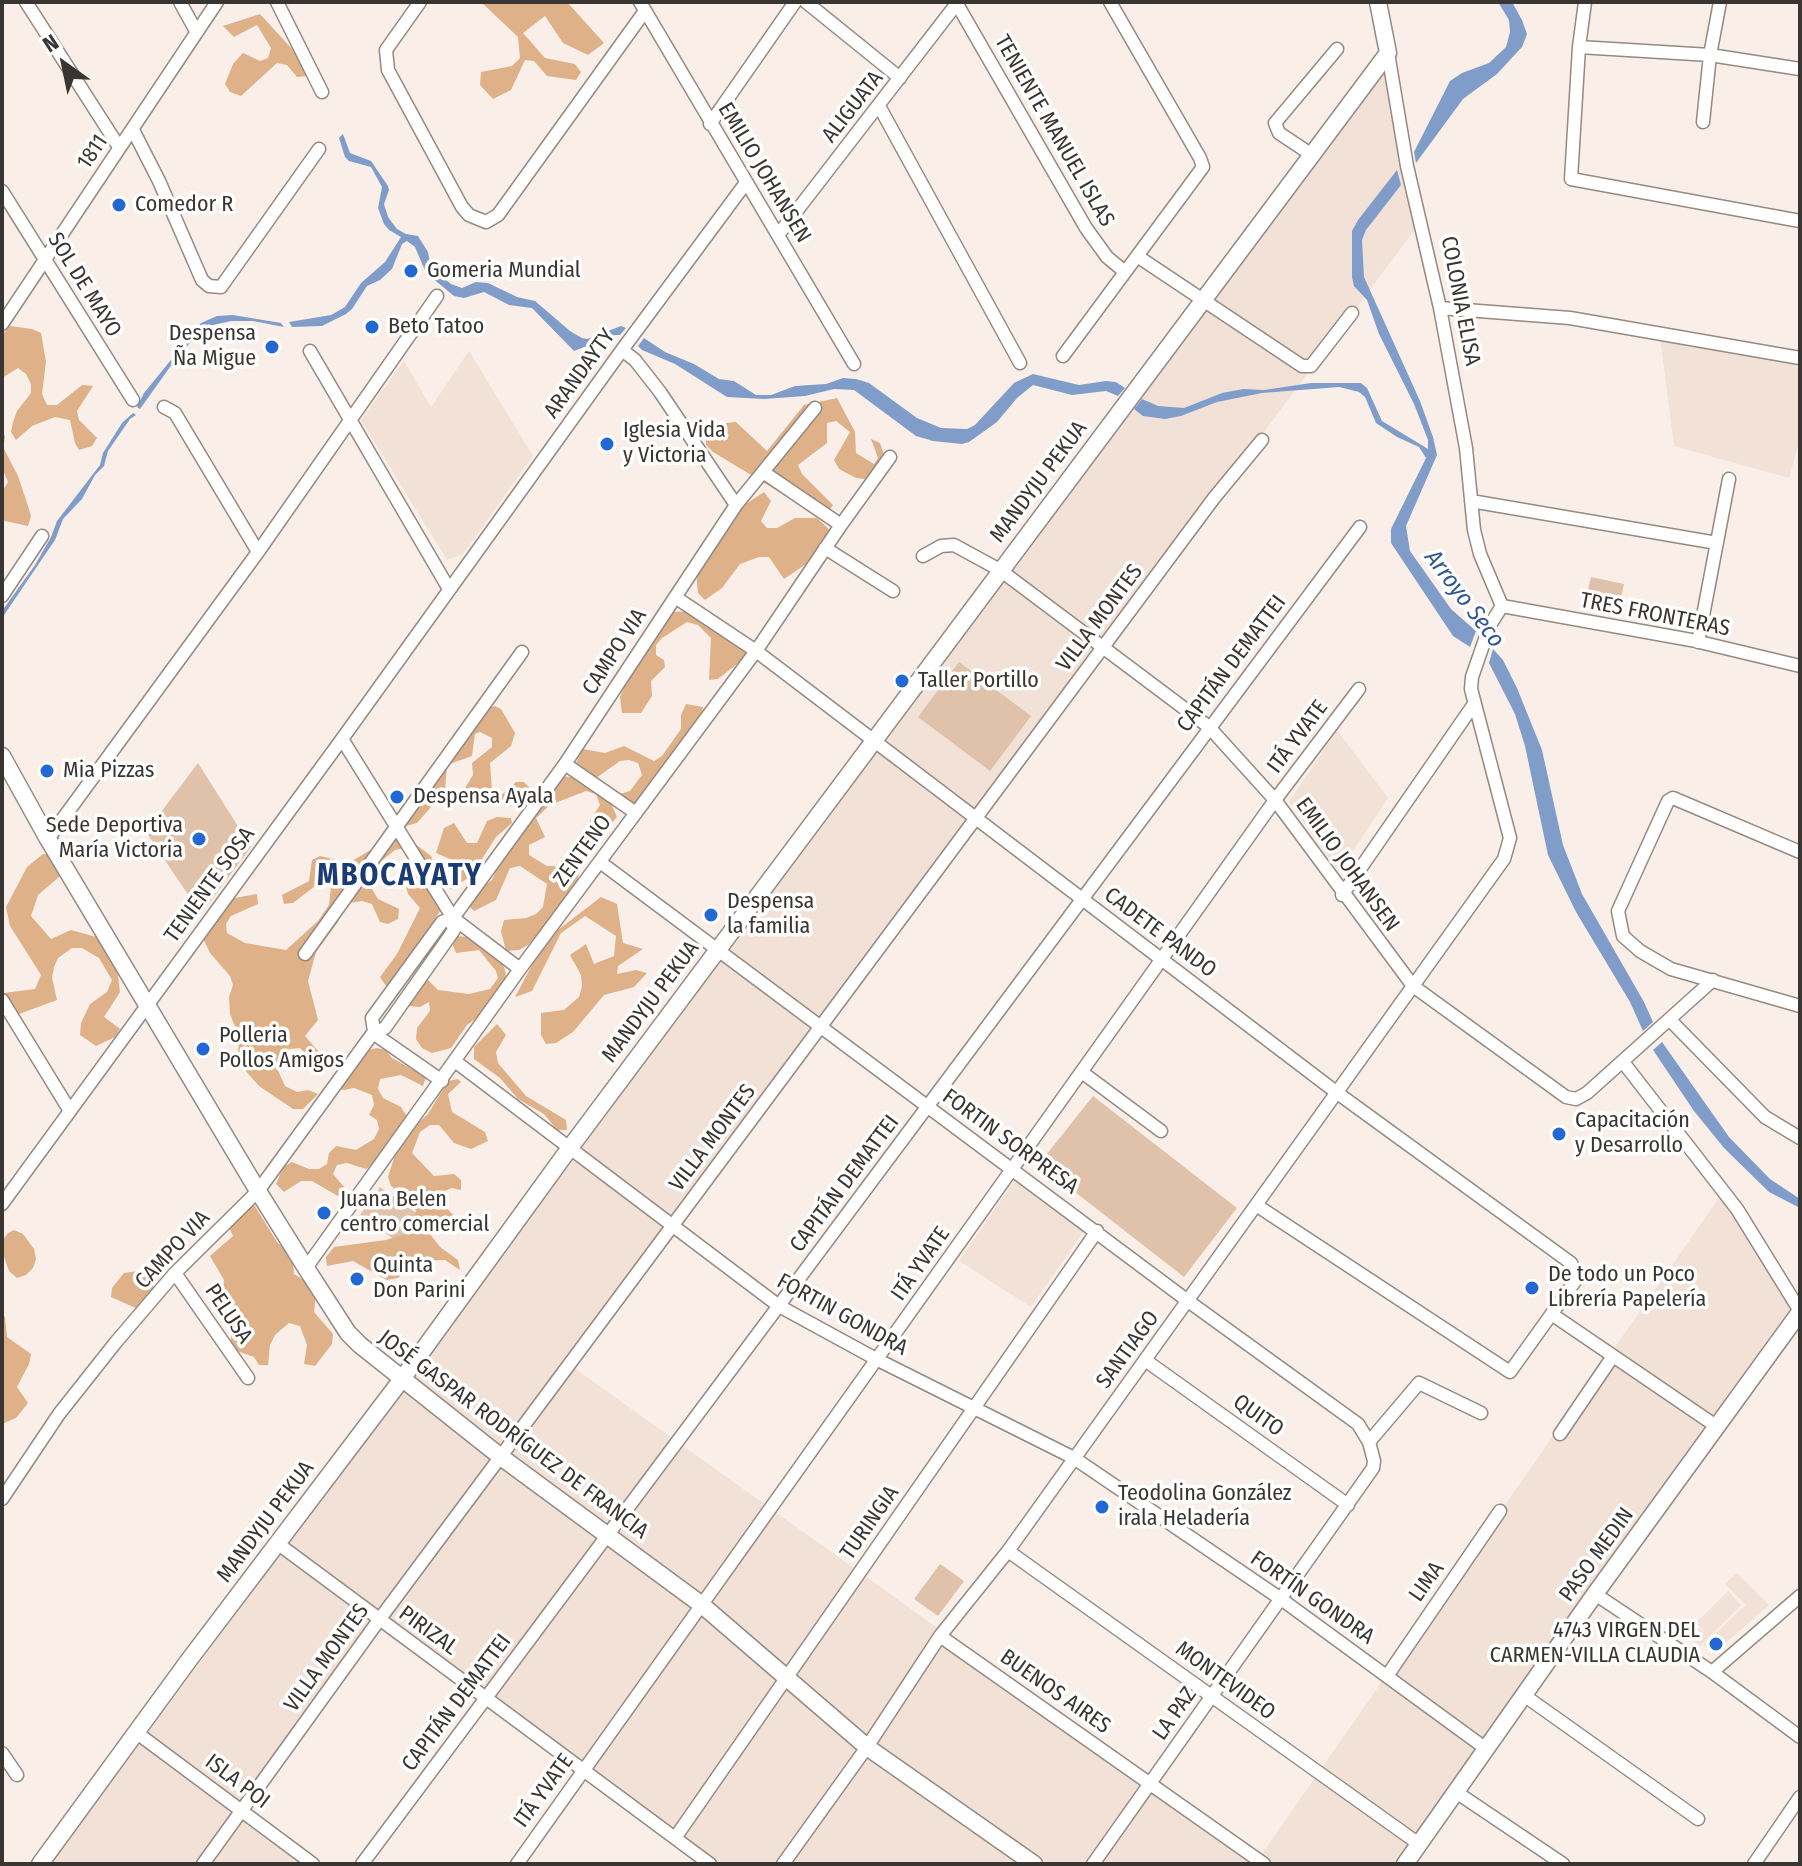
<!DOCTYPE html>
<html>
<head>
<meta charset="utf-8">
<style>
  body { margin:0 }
  #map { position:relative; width:1802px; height:1866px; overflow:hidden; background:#f9efe8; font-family:"Fira Sans Condensed",sans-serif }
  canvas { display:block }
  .frame { position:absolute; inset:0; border:4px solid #383532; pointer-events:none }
  .north { position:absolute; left:24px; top:24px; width:80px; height:80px; -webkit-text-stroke:6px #fff; paint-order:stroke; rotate:327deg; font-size:22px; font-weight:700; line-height:32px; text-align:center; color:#383532 }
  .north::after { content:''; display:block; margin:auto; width:28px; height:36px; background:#383532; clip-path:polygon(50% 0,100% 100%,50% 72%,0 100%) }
</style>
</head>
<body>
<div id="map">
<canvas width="1802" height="1866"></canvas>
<div class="frame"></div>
<div class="north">N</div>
</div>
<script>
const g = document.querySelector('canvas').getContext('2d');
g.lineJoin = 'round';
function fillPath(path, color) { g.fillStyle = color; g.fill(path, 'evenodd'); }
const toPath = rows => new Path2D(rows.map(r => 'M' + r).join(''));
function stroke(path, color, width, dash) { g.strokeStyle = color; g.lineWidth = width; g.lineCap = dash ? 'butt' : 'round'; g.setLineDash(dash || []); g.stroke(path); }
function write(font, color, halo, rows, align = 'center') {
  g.font = font + ' "Fira Sans Condensed",sans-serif'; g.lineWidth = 7; g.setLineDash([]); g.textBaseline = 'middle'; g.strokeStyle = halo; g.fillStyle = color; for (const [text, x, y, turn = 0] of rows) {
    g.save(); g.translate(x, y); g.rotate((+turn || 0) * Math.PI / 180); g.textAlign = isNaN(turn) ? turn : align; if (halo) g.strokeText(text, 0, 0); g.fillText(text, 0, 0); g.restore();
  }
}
fillPath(toPath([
  [1385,61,1418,225,570,1365,1259,1858,1721,1195,1796,1317,1403,1864,706,1864,376,1627,237,1813,306,1864,51,1864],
  [1660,337,1800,363,1800,439,1789,478,1674,446],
  [469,351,533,456,463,554,447,560,361,420,404,361,431,407],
  [1337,730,1388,798,1339,872,1289,802],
  [1017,1177,1084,1231,1031,1307,959,1261],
  [1737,1573,1769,1605,1713,1654,1704,1644,1746,1605,1725,1584],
  [1728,1591,1741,1605,1699,1647,1690,1637,1699,1628,1706,1633,1696,1623]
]), '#f1e1d6');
fillPath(toPath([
  [1591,577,1624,584,1619,606,1586,598],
  [959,662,1031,716,990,771,918,717],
  [198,763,251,847,201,914,146,832],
  [1093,1096,1237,1208,1184,1277,1039,1164],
  [380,1187,429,1222,409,1250,360,1215],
  [940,1564,964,1581,938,1616,914,1599]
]), '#dfc2a9');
fillPath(toPath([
  [481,2,567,2,604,43,588,55,563,43,545,16,523,33,545,58,575,64,581,72,576,80,547,76,534,61,525,60,511,90,493,99,480,85,481,72,512,66,520,58,518,37],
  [260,14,293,50,308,76,297,77,287,65,277,63,241,96,230,92,225,84,233,64,243,53,260,61,268,58,271,48,257,25,234,37,223,26],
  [10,326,32,329,41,333,46,362,42,394,47,405,57,405,82,385,93,386,77,411,79,420,97,438,92,446,79,450,75,443,70,420,55,417,32,426,16,440,11,432,13,422,17,411,31,393,31,384,26,374,18,368,2,378,2,335],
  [837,398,855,432,856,453,874,464,878,458,871,439,880,443,887,464,883,472,865,479,856,478,839,469,834,460,850,432,836,421,827,423,827,443,798,465,802,474,833,505,824,519,713,452,706,445,706,425,736,422,767,451,804,405],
  [2,427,5,437,3,447,18,476,28,506,31,516,28,526,5,521,2,518,2,492,8,482,2,468],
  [764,492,771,501,761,521,767,528,777,528,795,518,817,518,833,533,836,544,784,579,769,557,759,557,740,564,722,588,705,600,698,593,696,572,735,511],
  [707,611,718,617,742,640,746,651,742,660,718,679,709,680,711,638,698,625,687,622,662,638,656,645,656,655,664,660,665,667,651,681,652,696,641,713,622,713,620,697,642,647,666,612],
  [686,704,703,707,699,725,663,764,639,801,628,807,618,804,620,794,630,791,642,775,638,763,629,760,620,761,596,778,605,790,617,817,604,832,591,838,584,830,600,805,596,794,586,791,550,805,536,818,545,837,529,845,529,855,547,866,580,867,577,883,550,922,528,945,519,950,506,951,501,931,504,920,526,918,536,914,543,907,547,884,520,866,510,868,496,900,474,911,467,904,470,896,492,880,534,789,560,776,579,778,573,769,583,749,605,753,624,746,654,761,662,756,681,729,681,715],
  [495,706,501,709,515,733,511,746,490,763,492,790,499,797,516,782,524,782,529,787,528,799,524,803,506,799,493,802,468,791,465,788,473,775,472,763,492,747,492,738,480,732,475,734,472,756,447,765,445,791,417,823,406,826,403,822,475,712],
  [497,817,511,818,512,823,496,837,471,876,451,889,447,886,457,862,436,853,444,828,454,823,467,843,477,843,487,821],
  [395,835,405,836,431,856,445,892,442,908,401,973,386,986,380,977,397,954,420,908,408,894,406,887,418,869,404,848,395,850,380,862,372,889,378,899,399,909,398,919,388,924,380,922,372,904,362,901,349,903,341,912,338,922,316,952,308,981,318,1020,305,1036,318,1051,322,1059,315,1064,300,1048,289,1049,276,1066,285,1086,297,1092,308,1090,318,1094,303,1109,293,1109,259,1086,244,1069,238,1057,239,1037,230,1014,229,997,233,985,230,976,210,953,203,938,229,899,257,894,258,904,231,916,226,924,227,933,245,943,286,950,318,921,329,905,331,886,324,879,293,903,284,904,282,895,309,881,312,860,320,856,349,863],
  [43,854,55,854,66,871,38,895,31,916,51,939,71,930,107,940,116,960,120,992,104,1017,120,1029,115,1037,96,1046,80,1035,81,1023,90,1004,107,992,112,980,99,958,82,948,72,948,58,958,54,967,52,978,57,1000,19,1014,7,1011,4,993,35,989,41,975,10,926,6,907,27,867],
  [601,897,617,904,623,943,643,949,618,966,617,974,636,970,647,973,634,987,604,995,573,1032,556,1043,546,1044,541,1035,541,1013,564,1010,579,997,582,986,581,975,570,955,586,944,594,964,614,956,616,936,585,916,561,933,532,991,515,997,546,939],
  [458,936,496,941,506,974,502,992,490,1008,467,1025,451,1048,432,1053,422,1048,416,1039,417,1028,430,1011,429,1002,420,1007,409,1006,405,997,426,978,438,990,469,994,490,989,498,978,496,971,479,950,456,953,452,943],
  [497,1024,506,1035,496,1052,498,1063,526,1096,566,1120,567,1130,557,1130,544,1114,518,1099,500,1078,474,1059,474,1047],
  [377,1048,386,1050,392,1058,426,1077,423,1086,401,1075,380,1079,378,1089,383,1098,401,1107,406,1115,407,1133,428,1114,448,1081,458,1079,461,1082,448,1094,452,1112,485,1132,488,1141,471,1149,454,1143,439,1125,430,1125,420,1132,412,1153,434,1176,454,1174,461,1180,461,1190,452,1188,442,1192,440,1201,454,1216,449,1224,430,1234,440,1247,458,1260,460,1270,445,1260,420,1261,412,1264,398,1278,387,1280,353,1261,327,1266,326,1257,334,1247,386,1240,411,1232,416,1211,404,1195,391,1186,388,1177,397,1149,366,1169,347,1163,337,1165,333,1174,352,1196,343,1199,312,1181,301,1181,284,1192,276,1184,283,1167,292,1162,309,1169,319,1169,327,1164,329,1153,336,1146,356,1150,374,1139,379,1129,377,1120,369,1115,374,1105,372,1095,354,1088,344,1090,335,1088,363,1051],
  [253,1203,277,1242,292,1255,294,1274,310,1284,316,1294,314,1312,333,1334,332,1344,315,1366,304,1364,307,1345,300,1326,289,1323,275,1335,270,1345,268,1365,259,1365,254,1357,237,1351,231,1342,231,1322,217,1310,222,1301,224,1280,210,1256,233,1236,225,1220,229,1211,240,1204],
  [14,1230,23,1234,34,1249,36,1259,33,1268,26,1275,17,1278,9,1271,2,1251,2,1241,8,1233],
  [139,1271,143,1273,155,1288,138,1309,111,1297,112,1288,124,1273],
  [2,1314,5,1317,7,1337,31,1354,29,1364,17,1387,28,1403,16,1418,2,1424]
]), '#deb189');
fillPath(toPath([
  [1498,2,1512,2,1522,20,1527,34,1522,47,1497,74,1463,99,1416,163,1414,152,1450,81,1462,73,1489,63,1506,47,1510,32,1509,20],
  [343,134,350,153,371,161,388,186,389,190,384,204,388,217,397,229,406,234,418,236,428,252,431,268,451,284,462,288,476,282,488,283,517,297,535,301,570,331,582,338,587,339,621,326,626,328,620,335,615,335,574,351,532,308,509,305,484,292,464,298,454,296,426,273,415,247,407,241,402,244,392,269,380,280,367,286,352,309,346,314,322,326,292,327,289,322,331,315,345,307,361,283,385,262,401,237,389,230,384,224,378,208,382,187,371,167,349,161,345,157,339,138],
  [1397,170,1401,185,1366,230,1362,240,1364,277,1420,401,1433,437,1437,455,1406,526,1410,551,1451,609,1476,631,1470,647,1453,636,1391,543,1391,529,1426,458,1419,447,1397,437,1376,423,1365,397,1359,392,1339,387,1262,393,1217,402,1181,416,1165,419,1143,416,1134,409,1142,399,1158,406,1184,408,1222,393,1243,389,1264,390,1311,383,1361,383,1367,388,1382,421,1428,449,1428,440,1414,404,1379,334,1367,300,1354,286,1352,277,1352,231,1358,220],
  [233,315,281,323,284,327,253,321,231,321,204,327,175,360,140,409,137,407,144,393,201,323,217,316],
  [644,338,665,352,694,364,719,379,734,381,756,395,771,395,795,386,826,384,843,378,856,379,869,383,917,418,941,428,967,429,975,425,1014,383,1033,374,1079,385,1106,381,1116,382,1125,388,1118,396,1106,391,1072,395,1033,385,1017,398,997,422,969,442,962,444,933,441,916,436,854,390,834,389,805,396,764,399,727,397,675,364,642,350,638,346],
  [133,413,136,415,130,419,108,451,104,466,95,475,82,499,63,519,55,540,2,618,2,611,35,565,51,537,57,521,100,465,103,453,122,423],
  [1493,649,1503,660,1517,688,1542,750,1563,845,1582,894,1644,1002,1653,1022,1643,1031,1630,1002,1576,912,1548,855,1525,746,1515,714,1489,663],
  [1662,1042,1729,1137,1770,1179,1800,1199,1800,1208,1769,1192,1724,1148,1694,1111,1653,1050]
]), '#809dca');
const minor = toPath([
  [26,2,119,147],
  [180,2,196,31],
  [277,2,322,92],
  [420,2,386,50,388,70,462,207,469,215,486,222,498,215,645,11],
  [640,2,854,364],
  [806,2,900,78],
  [1585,2,1579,47,1571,179,1800,221],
  [957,4,1086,228,1107,257,1125,272],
  [1579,47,1710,55,1800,69],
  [1388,53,1407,166,1440,308,1466,448,1474,530,1480,554,1502,606],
  [879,106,1020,363],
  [1703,122,1710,55,1720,2],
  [710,124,795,2],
  [133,130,159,181,202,280,209,286,221,287,319,149],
  [1312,155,1279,133,1275,123,1337,49],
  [2,191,133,400],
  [778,235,958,2],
  [1137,256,1302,366,1311,366,1352,313],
  [1440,308,1570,318,1800,358],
  [2,324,217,2],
  [622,350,635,360,660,392,736,505],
  [310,351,449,589],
  [1063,356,1203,167,1200,158,1110,2],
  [164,407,175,413,258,552],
  [763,472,841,525],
  [1471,501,1717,543],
  [825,548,893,591],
  [923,556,941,546,954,545,1000,570,1209,727,1275,800,1413,986,1566,1097,1576,1099,1587,1093,1713,980],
  [2,596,42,536],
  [675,597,756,651,1336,1092,1571,1263,1578,1277,1510,1372,1256,1205],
  [1502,606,1691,640,1800,666],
  [1698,642,1729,479],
  [342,739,453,918,520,969],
  [565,764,636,813],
  [48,839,258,552,437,296],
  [1800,852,1673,798,1668,801,1618,911,1623,936,1640,951,1671,969,1800,1006],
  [600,862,1188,1301,1358,1424,1369,1442,1374,1461,1373,1468,1093,1864],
  [1342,895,1474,704],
  [305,954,522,652],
  [2,1000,70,1111],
  [1670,1020,1765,1117,1800,1138],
  [374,1031,372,1018,442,922,453,918,565,764,736,505,815,408],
  [373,1033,442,1081],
  [456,1062,779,1306,878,1360,1074,1458,1281,1599,1485,1748],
  [1623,1062,1737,1209,1800,1311],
  [1083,1073,1161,1131],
  [2,1204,342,739,622,350,745,184],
  [306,1268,520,969,756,651,841,525,890,457],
  [175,1273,248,1378],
  [1553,1315,1716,1426],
  [1145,1360,1348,1505],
  [1560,1434,1613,1356],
  [1369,1442,1419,1383,1481,1413],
  [2,1499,59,1414,116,1342,175,1273,258,1191,373,1033,385,1028,454,930,451,920],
  [277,1543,710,1864],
  [1008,1551,1419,1844],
  [1595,1594,1712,1672,1800,1737],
  [940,1636,1264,1864],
  [1712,1672,1800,1596],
  [1387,1676,1500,1511],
  [1525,1696,1698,1819],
  [137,1733,313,1864],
  [2,1753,17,1775],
  [1456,1792,1563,1864],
  [675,1838,1097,1231],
  [203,1864,379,1620,1214,498,1262,440],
  [362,1864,1360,527],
  [517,1864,1275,800,1359,689],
  [783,1864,867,1747,940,1636,1008,1551,1504,859,1510,838,1471,689,1472,677,1490,625,1502,606],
  [1754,1864,1800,1797]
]);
const tertiary = toPath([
  [2,756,48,839,258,1191,306,1268,348,1333,360,1345,501,1457,702,1605,867,1747,1034,1864],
  [40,1864,189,1660,402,1379,569,1149,1388,53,1378,2],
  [1405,1864,1595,1594,1800,1312]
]);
stroke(minor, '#928a83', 15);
stroke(tertiary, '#928a83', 19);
stroke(minor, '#fff', 12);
stroke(tertiary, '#fff', 16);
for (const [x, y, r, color] of [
  [119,205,8,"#2268d4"],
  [411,271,8,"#2268d4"],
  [372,327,8,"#2268d4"],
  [272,347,8,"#2268d4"],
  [607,444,8,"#2268d4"],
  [902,681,8,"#2268d4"],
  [47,771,8,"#2268d4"],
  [397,797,8,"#2268d4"],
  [199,839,8,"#2268d4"],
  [711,915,8,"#2268d4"],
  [203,1049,8,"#2268d4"],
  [1559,1134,8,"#2268d4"],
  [324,1213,8,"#2268d4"],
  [357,1279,8,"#2268d4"],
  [1532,1288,8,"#2268d4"],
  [1102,1507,8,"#2268d4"],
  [1716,1644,8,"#2268d4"]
]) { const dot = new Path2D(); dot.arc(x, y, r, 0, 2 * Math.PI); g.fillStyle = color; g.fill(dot); stroke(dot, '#fff', 3); }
write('22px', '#383532', '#fff', [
  ["ALIGUATA",853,107,-52],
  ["TENIENTE MANUEL ISLAS",1054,131,60],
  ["1811",93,152,-56],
  ["EMILIO JOHANSEN",764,173,59],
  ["SOL DE MAYO",84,285,58],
  ["COLONIA ELISA",1460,301,79],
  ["ARANDAYTY",580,374,-54],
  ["MANDYJU PEKUA",1039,482,-53],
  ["TRES FRONTERAS",1655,615,11],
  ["VILLA MONTES",1100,618,-53],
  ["CAMPO VIA",615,652,-57],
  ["CAPITÁN DEMATTEI",1232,664,-53],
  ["ITÁ YVATE",1298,737,-53],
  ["ZENTENO",583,851,-54],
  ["EMILIO JOHANSEN",1347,865,54],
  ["TENIENTE SOSA",210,885,-54],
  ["CADETE PANDO",1160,933,37],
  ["MANDYJU PEKUA",651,1002,-53],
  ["VILLA MONTES",713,1138,-53],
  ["FORTIN SORPRESA",1010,1142,36],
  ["CAPITÁN DEMATTEI",845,1184,-53],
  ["CAMPO VIA",173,1250,-47],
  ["ITÁ YVATE",921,1264,-55],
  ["PELUSA",228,1314,56],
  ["FORTIN GONDRA",842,1315,29],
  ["SANTIAGO",1128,1350,-54],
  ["QUITO",1258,1416,35],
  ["JOSÉ GASPAR RODRÍGUEZ DE FRANCIA",513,1435,37],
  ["MANDYJU PEKUA",266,1522,-53],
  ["TURINGIA",870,1523,-55],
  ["PASO MEDIN",1597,1555,-54],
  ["LIMA",1427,1582,-55],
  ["FORTÍN GONDRA",1312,1598,35],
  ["PIRIZAL",428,1631,36],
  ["VILLA MONTES",327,1658,-54],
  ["MONTEVIDEO",1225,1681,36],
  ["BUENOS AIRES",1055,1692,35],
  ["CAPITÁN DEMATTEI",457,1703,-53],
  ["LA PAZ",1175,1714,-55],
  ["ISLA POI",237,1782,37],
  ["ITÁ YVATE",544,1791,-54]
]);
write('22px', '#383532', '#fff', [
  ["Comedor R",135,205],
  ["Gomeria Mundial",427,271],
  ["Beto Tatoo",388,327],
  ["Despensa",256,334,"right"],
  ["Ña Migue",256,359,"right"],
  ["Iglesia Vida",623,431],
  ["y Victoria",623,456],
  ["Taller Portillo",918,681],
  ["Mia Pizzas",63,771],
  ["Despensa Ayala",413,797],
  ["Sede Deportiva",183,826,"right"],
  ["María Victoria",183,851,"right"],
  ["Despensa",727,902],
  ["la familia",727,927],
  ["Polleria",219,1036],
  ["Pollos Amigos",219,1061],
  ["Capacitación",1575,1121],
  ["y Desarrollo",1575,1146],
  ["Juana Belen",340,1200],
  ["centro comercial",340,1225],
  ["Quinta",373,1266],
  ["Don Parini",373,1291],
  ["De todo un Poco",1548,1275],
  ["Librería Papelería",1548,1300],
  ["Teodolina González",1118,1494],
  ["irala Heladería",1118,1519],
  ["4743 VIRGEN DEL",1700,1631,"right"],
  ["CARMEN-VILLA CLAUDIA",1700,1656,"right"]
], 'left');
write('italic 24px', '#315690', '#fff', [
  ["Arroyo Seco",1464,599,53]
]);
g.letterSpacing = '2px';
write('bold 30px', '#1b3c72', '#fff', [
  ["MBOCAYATY",400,877]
]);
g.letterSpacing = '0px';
</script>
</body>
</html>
